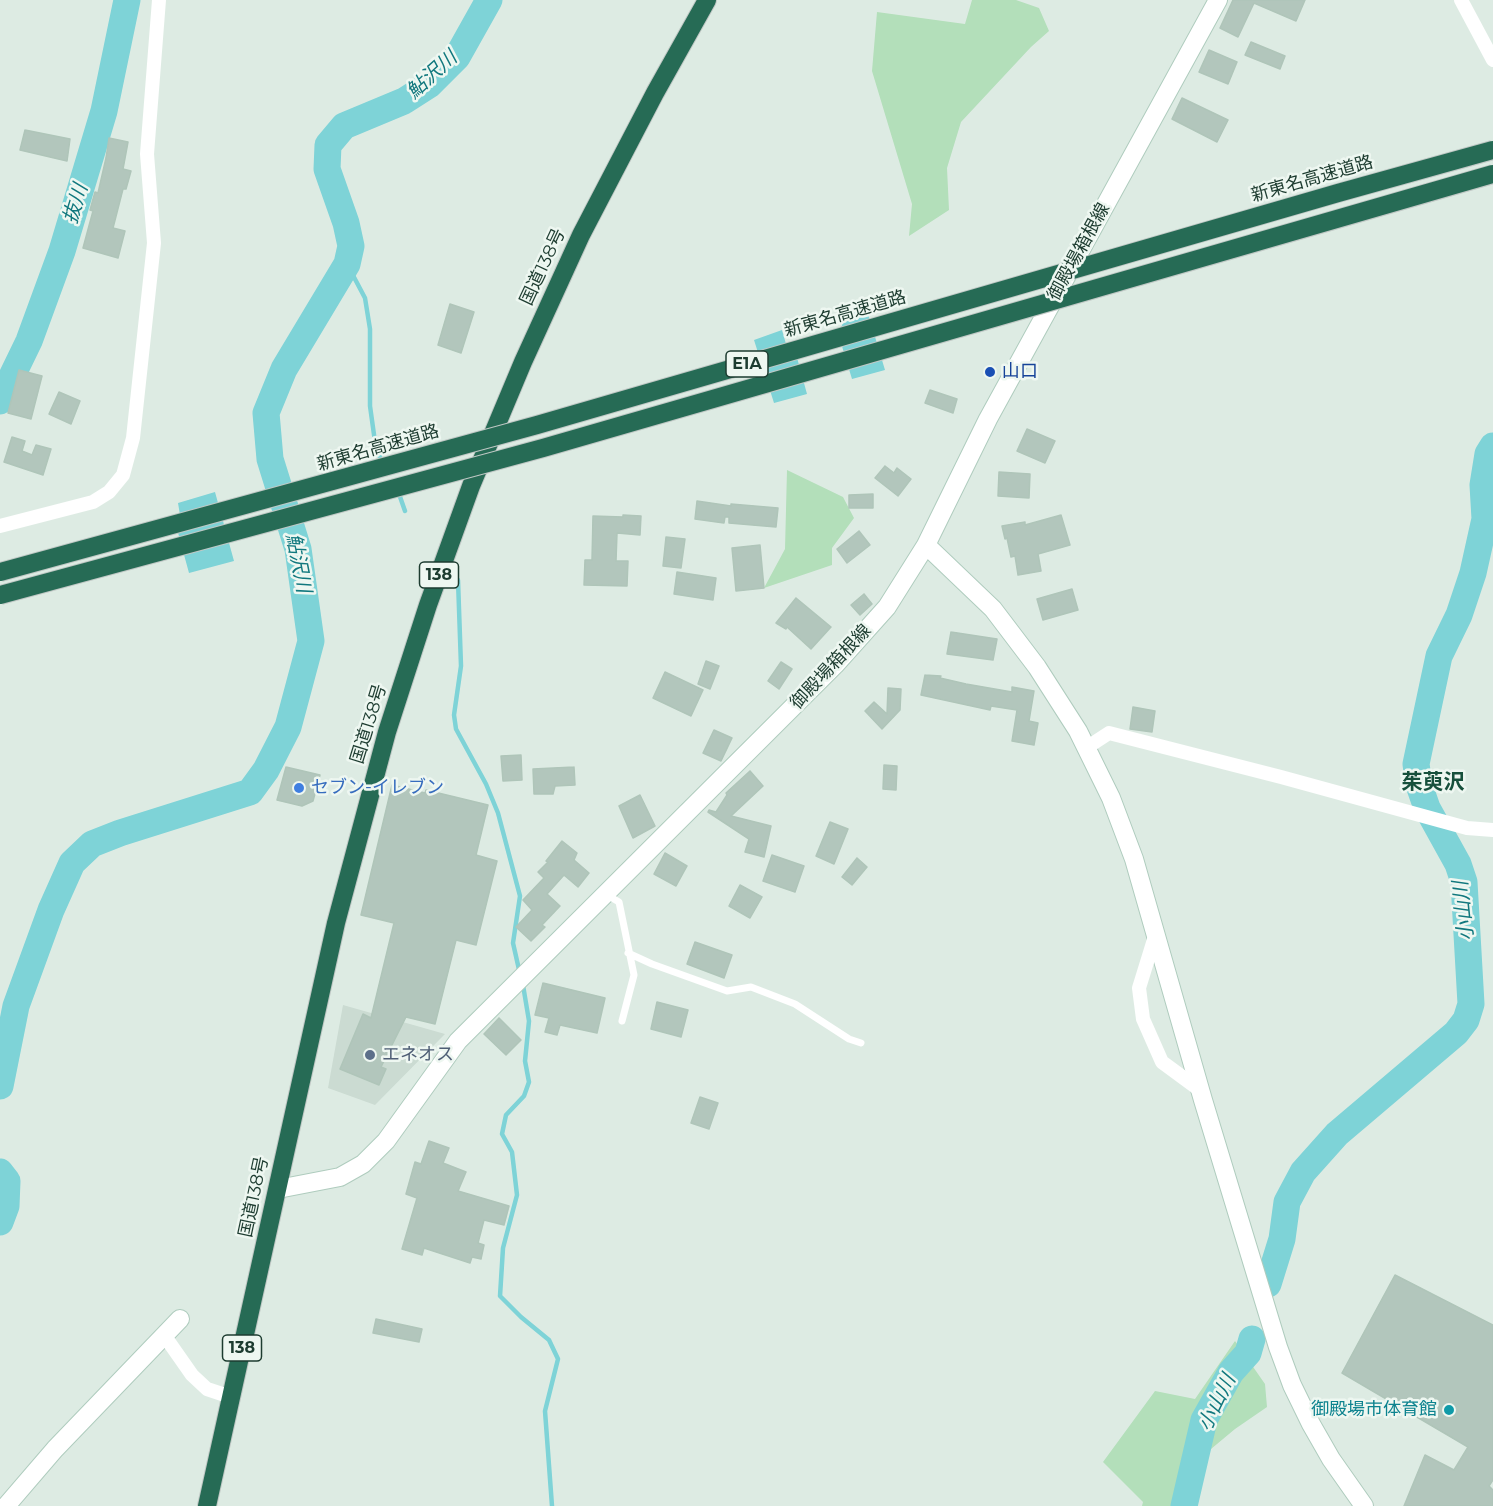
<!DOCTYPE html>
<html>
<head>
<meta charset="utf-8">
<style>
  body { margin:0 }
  canvas { display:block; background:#ddebe3 }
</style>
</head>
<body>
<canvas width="1493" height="1506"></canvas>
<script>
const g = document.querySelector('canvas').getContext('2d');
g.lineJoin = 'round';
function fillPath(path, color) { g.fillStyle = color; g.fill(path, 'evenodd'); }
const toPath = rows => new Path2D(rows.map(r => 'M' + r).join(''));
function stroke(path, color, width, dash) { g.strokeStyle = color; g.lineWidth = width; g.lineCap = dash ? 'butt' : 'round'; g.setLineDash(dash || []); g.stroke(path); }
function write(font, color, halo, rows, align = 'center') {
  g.font = font + ' Montserrat,"Noto Sans JP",sans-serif'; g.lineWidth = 5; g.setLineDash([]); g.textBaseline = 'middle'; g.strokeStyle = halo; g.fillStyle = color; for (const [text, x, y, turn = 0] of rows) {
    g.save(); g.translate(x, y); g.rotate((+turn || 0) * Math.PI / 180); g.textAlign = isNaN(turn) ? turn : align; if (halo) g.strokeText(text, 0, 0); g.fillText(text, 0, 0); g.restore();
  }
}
fillPath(toPath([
  [343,1005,445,1034,375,1105,328,1088]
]), '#cbdbd2');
fillPath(toPath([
  [972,0,1016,0,1039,8,1049,31,1031,47,961,122,947,168,949,210,909,236,912,204,872,71,877,12,965,24],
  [787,470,843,497,854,518,832,548,832,565,764,588,785,549],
  [1235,1341,1265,1384,1267,1407,1235,1429,1205,1454,1192,1506,1142,1506,1143,1502,1103,1462,1155,1391,1195,1399]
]), '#b3dfba');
fillPath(toPath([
  [866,307,885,370,852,379,837,330,842,326,840,315],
  [782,330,786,344,793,343,807,394,774,403,754,340],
  [215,492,234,561,189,573,174,518,180,515,178,503]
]), '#7ed3d7');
stroke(toPath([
  [347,264,365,298,370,329,370,406,376,449,383,463],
  [398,491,405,511],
  [458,580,461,666,454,715,456,729,486,784,498,813,520,896,513,943,520,974],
  [523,985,529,1021,525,1061,529,1082,524,1096,506,1115,502,1134,512,1152,517,1195,503,1248,500,1296,521,1317,549,1340,558,1359,545,1411,552,1506]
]), '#7ed3d7', 4.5);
stroke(toPath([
  [0,401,29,341,62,251,104,111,127,0],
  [0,1086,16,1006,51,910,72,863,92,844,120,833,250,792,266,770,288,727,311,641,298,549,270,459,266,413,284,369,347,264,351,246,346,223,327,169,328,145,344,126,404,101,429,85,457,57,489,0],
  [0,1172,7,1181,6,1206,0,1222],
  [1268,1284,1282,1239,1287,1202,1303,1172,1337,1134,1456,1033,1466,1020,1471,1004,1464,882,1458,864,1427,808,1419,785,1416,764,1439,656,1459,615,1473,573,1485,519,1483,485,1488,454,1493,446],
  [1184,1506,1204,1420,1231,1372,1248,1353,1252,1339]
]), '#7ed3d7', 27);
const building = toPath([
  [1233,0,1305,0,1296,21,1254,3,1238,37,1220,28,1233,0],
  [1251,42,1285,56,1280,69,1245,55,1251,42],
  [1209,50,1237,62,1228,84,1199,72,1209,50],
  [1182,98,1228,120,1217,142,1172,119,1182,98],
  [25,130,70,139,67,161,20,150,25,130],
  [109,138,128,142,123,169,131,171,126,189,123,189,113,228,125,231,118,258,83,248,93,211,90,210,95,192,98,193,106,158,109,138],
  [450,304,474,312,461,353,438,345,450,304],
  [19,370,42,376,31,419,8,413,19,370],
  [930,390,957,399,953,413,925,403,930,390],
  [59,392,80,401,71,424,49,414,59,392],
  [1027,429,1055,441,1045,463,1017,451,1027,429],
  [12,437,25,441,22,451,32,455,36,445,51,449,43,475,4,462,12,437],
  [885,466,894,473,897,468,911,479,898,496,875,478,885,466],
  [999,472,1030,474,1029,498,998,496,999,472],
  [873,494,873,508,849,508,849,495,873,494],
  [697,501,731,506,731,504,778,508,776,527,729,523,729,517,725,517,724,523,695,519,697,501],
  [623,515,641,516,640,535,617,533,616,561,628,561,627,586,584,585,585,560,592,560,593,516,623,517,623,515],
  [1061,515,1070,545,1038,554,1041,571,1018,575,1015,556,1011,557,1007,538,1005,539,1002,526,1025,522,1025,525,1061,515],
  [859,531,870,545,847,563,837,549,859,531],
  [666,537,685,539,681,568,663,566,666,537],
  [760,545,764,588,736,591,732,548,760,545],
  [677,572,716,578,713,600,674,594,677,572],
  [1072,589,1078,610,1043,620,1037,599,1072,589],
  [864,594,872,604,860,615,851,605,864,594],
  [796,598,831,627,811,649,787,627,786,629,776,623,796,598],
  [951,632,997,639,993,660,947,654,951,632],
  [706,661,719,666,710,689,698,684,706,661],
  [781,662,792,669,779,689,768,681,781,662],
  [665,672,703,690,691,716,653,698,665,672],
  [925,675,941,676,940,678,966,684,1012,692,1012,687,1034,691,1029,721,1038,723,1034,745,1012,741,1017,710,991,706,990,710,921,695,925,675],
  [888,688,901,689,900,710,882,729,865,711,874,702,887,714,888,688],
  [1133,707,1155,711,1152,732,1130,729,1133,707],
  [714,730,732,738,721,761,703,753,714,730],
  [521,755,522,780,503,781,501,756,521,755],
  [884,765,897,766,896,790,883,789,884,765],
  [286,767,320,775,313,801,302,806,277,800,286,767],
  [574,767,575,785,555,786,553,794,534,794,533,769,574,767],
  [750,771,763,786,731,816,771,826,764,857,745,852,749,839,708,812,709,810,716,812,727,795,726,793,750,771],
  [392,785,425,793,426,790,488,805,476,855,497,861,476,945,456,940,435,1024,406,1017,381,1067,386,1069,379,1085,340,1069,363,1014,371,1018,394,923,361,915,392,785],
  [640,795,655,826,633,838,619,806,640,795],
  [830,822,848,829,834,864,816,856,830,822],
  [562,841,577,853,574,860,589,873,578,887,564,875,547,894,560,906,542,925,545,927,531,941,516,927,532,910,523,900,544,878,538,872,548,862,546,861,562,841],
  [665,853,687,866,676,886,654,874,665,853],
  [772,855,804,866,795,892,763,881,772,855],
  [857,858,867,867,852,885,842,877,857,858],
  [740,885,762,897,750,918,729,906,740,885],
  [695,942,732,955,724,978,687,964,695,942],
  [543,983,605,998,597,1033,560,1025,557,1035,545,1032,549,1018,535,1015,543,983],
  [657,1002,688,1010,681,1037,651,1029,657,1002],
  [499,1018,521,1040,506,1055,484,1034,499,1018],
  [700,1097,718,1103,709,1129,691,1123,700,1097],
  [429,1141,449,1148,443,1163,466,1172,458,1191,509,1206,504,1225,484,1220,478,1243,484,1245,481,1259,472,1257,470,1263,424,1248,422,1255,402,1249,417,1198,406,1194,415,1162,421,1164,429,1141],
  [1395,1275,1493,1325,1493,1480,1489,1486,1493,1490,1493,1506,1404,1506,1425,1455,1454,1470,1468,1447,1342,1373,1395,1275],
  [376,1319,422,1329,419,1342,373,1333,376,1319]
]);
fillPath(building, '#b2c6bc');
stroke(building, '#afc5b9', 1.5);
const secondary = toPath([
  [926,545,993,609,1037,667,1078,731,1111,798,1134,859,1203,1100,1278,1347,1292,1385,1311,1424,1331,1459,1364,1506],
  [278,1189,340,1177,363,1164,386,1141,458,1041,835,665,887,607,926,545,988,419,1218,0],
  [6,1506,55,1449,180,1319]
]);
const highway = toPath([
  [207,1506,336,923,387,732,428,605,471,486,523,362,581,235,655,93,707,0]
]);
stroke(secondary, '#afccbe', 20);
stroke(highway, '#c0c8c5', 20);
stroke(toPath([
  [607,895,619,902,634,975,622,1021],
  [628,953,652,964,727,991,751,987,795,1004,849,1039,861,1043]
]), '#fff', 7);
stroke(toPath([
  [1461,0,1493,60],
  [0,526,93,502,109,492,123,475,133,438,154,243,147,154,159,0],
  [1086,748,1109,733,1281,777,1467,828,1493,830],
  [1156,933,1139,988,1143,1019,1162,1062,1200,1090],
  [164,1335,192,1375,207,1389,231,1397]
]), '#fff', 14);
stroke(secondary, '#fff', 18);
stroke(highway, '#266b55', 18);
const highwayBridge = toPath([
  [0,572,537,425,1338,193,1493,150],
  [0,595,543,448,1493,174]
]);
stroke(highwayBridge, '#c0c8c5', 20, []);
stroke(highwayBridge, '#266b55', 18);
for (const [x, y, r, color] of [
  [990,372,6,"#1a4fb4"],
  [299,788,6,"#3f7fe0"],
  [370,1055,6,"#5c6f8a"],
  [1449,1410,6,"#0f9aa8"]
]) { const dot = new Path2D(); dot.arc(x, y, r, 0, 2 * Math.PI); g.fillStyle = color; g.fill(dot); stroke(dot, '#eef7f1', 2); }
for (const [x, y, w] of [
  [747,364,42],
  [439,575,39],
  [242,1348,39]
]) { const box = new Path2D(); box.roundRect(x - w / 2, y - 13, w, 26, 4.5); g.fillStyle = '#eef7f1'; g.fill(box); stroke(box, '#1d3c30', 1.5); }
write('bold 16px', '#1d3c30', null, [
  ["E1A",747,364],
  ["138",439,575],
  ["138",242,1348]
]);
write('18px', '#1d3c30', '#eef7f1', [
  ["新東名高速道路",1312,179,-16],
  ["御殿場箱根線",1079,252,-61],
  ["国道138号",543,267,-65],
  ["新東名高速道路",845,314,-16],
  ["新東名高速道路",378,448,-16],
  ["御殿場箱根線",831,667,-47],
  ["国道138号",369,724,-73],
  ["国道138号",254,1197,-78]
]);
write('18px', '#164399', '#eef7f1', [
  ["山口",1002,372]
], 'left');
write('18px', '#366cbe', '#eef7f1', [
  ["セブン-イレブン",311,788]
], 'left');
write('18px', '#4e5e75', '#eef7f1', [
  ["エネオス",382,1055]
], 'left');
write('18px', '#0d838f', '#eef7f1', [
  ["御殿場市体育館",1437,1410]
], 'right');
write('italic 20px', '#11787e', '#eef7f1', [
  ["鮎沢川",432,75,-42],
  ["抜川",76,204,-73],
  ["鮎沢川",298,563,79],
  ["小山川",1464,911,-96],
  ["小山川",1217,1403,-64]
]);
write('bold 21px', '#17503c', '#eef7f1', [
  ["茱萸沢",1433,783]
]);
</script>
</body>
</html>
